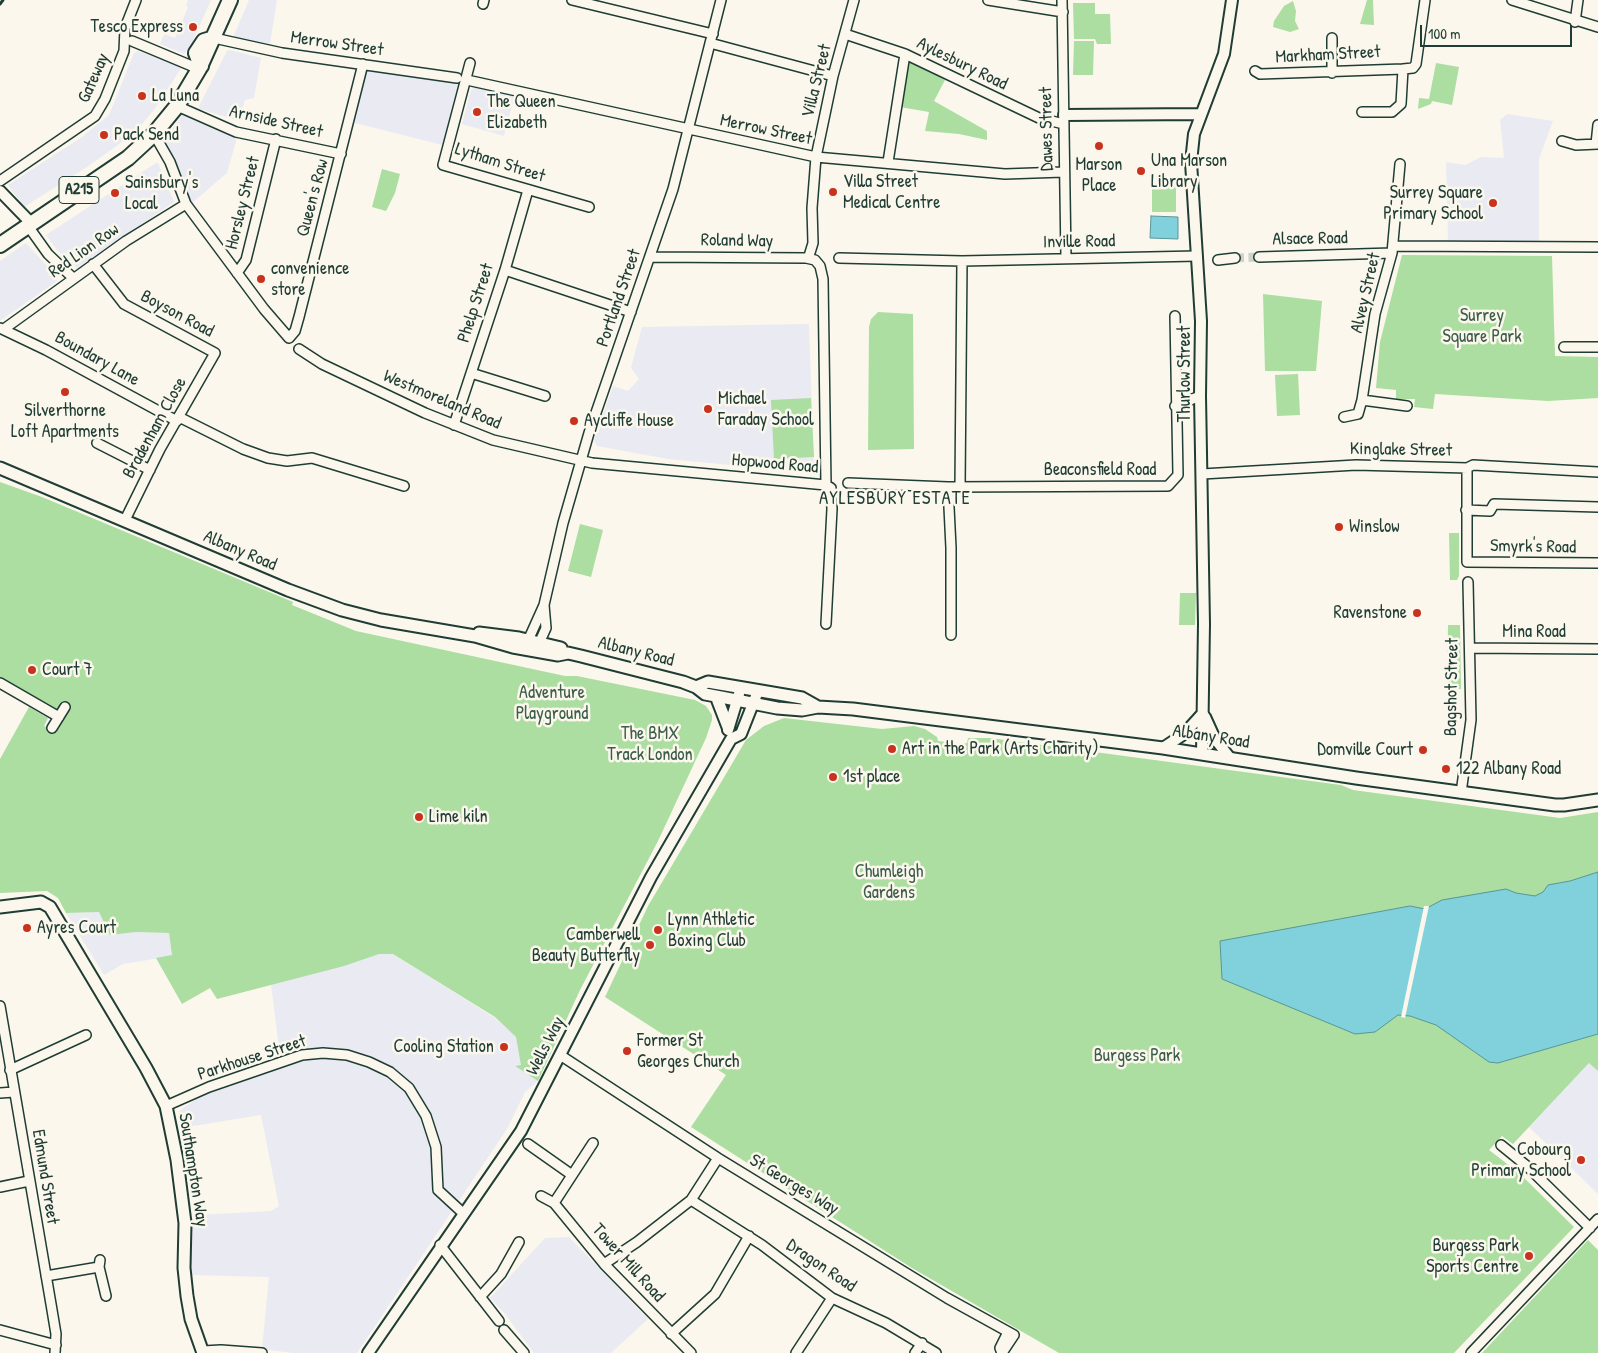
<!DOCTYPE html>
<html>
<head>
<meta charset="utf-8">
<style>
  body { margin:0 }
  #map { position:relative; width:1598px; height:1353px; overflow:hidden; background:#fbf7ec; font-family:"Patrick Hand",sans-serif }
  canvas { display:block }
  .scale { position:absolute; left:1420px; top:25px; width:152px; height:22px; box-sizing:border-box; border:2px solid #1f3d34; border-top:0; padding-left:6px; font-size:15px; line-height:18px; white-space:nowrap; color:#1f3d34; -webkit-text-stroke:4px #fbf7ec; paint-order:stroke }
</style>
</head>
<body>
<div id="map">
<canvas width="1598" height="1353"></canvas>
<div class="scale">100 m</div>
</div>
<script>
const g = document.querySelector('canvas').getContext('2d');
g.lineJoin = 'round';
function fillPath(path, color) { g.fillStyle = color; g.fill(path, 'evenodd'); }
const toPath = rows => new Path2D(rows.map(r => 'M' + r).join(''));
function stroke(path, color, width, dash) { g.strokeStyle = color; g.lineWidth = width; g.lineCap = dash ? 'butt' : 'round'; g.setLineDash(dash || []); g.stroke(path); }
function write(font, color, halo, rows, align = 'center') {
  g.font = font + ' "Patrick Hand",sans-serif'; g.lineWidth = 5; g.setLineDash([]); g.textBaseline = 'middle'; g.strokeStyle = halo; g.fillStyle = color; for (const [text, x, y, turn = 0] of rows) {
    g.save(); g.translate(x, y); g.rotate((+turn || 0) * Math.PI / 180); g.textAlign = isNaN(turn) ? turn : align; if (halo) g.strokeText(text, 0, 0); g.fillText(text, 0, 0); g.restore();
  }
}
fillPath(toPath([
  [188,0,211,0,191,45,184,54,160,44,164,34,175,38,188,7,186,6],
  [249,0,277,0,270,44,235,38,234,35],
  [230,50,261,58,254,98,245,100,239,121,200,109,199,106,227,51],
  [138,51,182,67,156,107,136,132,87,167,24,207,8,185,82,137,109,115,134,53],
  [371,67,457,83,462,89,446,146,351,122,364,71],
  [476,87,515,95,504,136,462,124,471,90],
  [183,114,238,134,227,173,192,203,166,147,165,139],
  [1507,114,1553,121,1539,159,1539,242,1448,241,1446,162,1465,165,1481,157,1504,158,1500,120],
  [156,163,158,163,174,202,77,268,57,250,46,235],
  [26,243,56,276,57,281,0,321,0,261],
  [809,324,814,473,668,459,597,446,594,440,613,386,628,391,639,379,631,368,642,327],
  [100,912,110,935,136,932,169,933,172,956,123,964,104,975,66,913],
  [379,954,393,954,495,1018,516,1036,522,1065,515,1066,538,1081,525,1092,507,1129,357,1353,293,1353,262,1349,269,1277,191,1275,188,1220,198,1215,271,1211,279,1206,261,1115,181,1128,179,1111,214,1087,280,1057,271,984],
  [1590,1062,1598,1071,1598,1194,1529,1127],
  [569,1237,648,1319,611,1353,534,1353,505,1314,490,1298,545,1238]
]), '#eaeaf2');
fillPath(toPath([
  [1367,0,1373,0,1374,25,1360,24],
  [1293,1,1296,11,1295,21,1299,29,1290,32,1273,27,1274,21,1284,6],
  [1073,3,1095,3,1095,14,1110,14,1111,44,1097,44,1095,39,1074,39],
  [1074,41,1094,41,1093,75,1073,75],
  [910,59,945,80,934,101,987,131,987,140,959,134,925,131,929,112,900,107,906,63],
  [1436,63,1459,67,1452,105,1432,101,1431,104,1418,109,1419,98,1429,99],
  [382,169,400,174,395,193,386,211,372,207],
  [1152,184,1176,184,1176,212,1152,212],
  [1402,255,1552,256,1555,356,1598,357,1598,398,1548,401,1435,394,1433,409,1414,407,1415,399,1396,399,1396,390,1376,388,1380,342],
  [1263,294,1322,301,1316,371,1265,371],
  [878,312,913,314,914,449,868,450,869,327,871,319],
  [1298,374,1300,415,1277,416,1275,375],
  [811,398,814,457,774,459,771,400],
  [0,482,42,497,293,602,292,605,356,631,565,676,577,676,695,700,706,706,712,715,712,720,706,738,658,841,580,990,538,1081,515,1066,521,1065,516,1037,495,1017,393,954,379,954,344,966,217,999,210,988,182,1004,156,958,172,955,169,933,136,932,110,935,99,912,66,913,58,898,47,891,0,893,0,759,29,707,48,718,44,726,56,733,70,708,61,703,57,709,0,677],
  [580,524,603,530,591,577,568,571],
  [1449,533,1459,533,1459,576,1457,580,1450,580],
  [1180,593,1196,593,1195,625,1179,625],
  [1448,625,1460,625,1461,689,1447,689],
  [784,718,882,729,914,726,925,729,937,737,938,741,963,744,967,743,968,738,990,738,1341,785,1353,790,1560,818,1598,812,1598,1071,1589,1063,1513,1144,1502,1136,1489,1150,1519,1173,1574,1227,1454,1353,1059,1353,912,1268,691,1127,726,1075,605,997,648,906,746,740,764,726],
  [1588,1240,1598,1250,1598,1353,1482,1353]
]), '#abdea0');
const water = toPath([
  [1151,216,1178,217,1178,239,1150,238,1151,216],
  [1598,872,1598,1034,1498,1063,1489,1062,1436,1025,1410,1016,1398,1015,1375,1032,1355,1034,1222,979,1220,941,1410,906,1425,909,1442,900,1506,889,1516,893,1535,896,1543,892,1548,885,1570,881,1598,872]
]);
fillPath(water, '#80d1db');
stroke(water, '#599698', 1);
fillPath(toPath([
  [1424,906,1429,906,1405,1018,1401,1017]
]), '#fbf7ec');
stroke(toPath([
  [1235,258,1259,257]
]), '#cfd2c7', 9, [9, 4.5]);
const minor = toPath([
  [572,0,713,34],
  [988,0,1063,12],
  [1062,0,1066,258],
  [1512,0,1598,27],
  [483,4,484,0],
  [1575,22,1578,0],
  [845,34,905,54,1039,118,1064,124],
  [214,38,282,53,457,78],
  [1332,38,1332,73],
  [132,41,199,69],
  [710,43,833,76],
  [470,63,443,165,589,207],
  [1255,71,1260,74,1403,69],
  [467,80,816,157,1005,174,1063,172],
  [177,106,236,132,341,154],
  [1362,112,1392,112,1401,104,1403,69,1413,68,1416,64,1425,0],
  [154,134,170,162,186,204,264,309,289,338,295,331,299,317,363,64],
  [1562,141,1576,145,1598,144],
  [1596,144,1598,125],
  [888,162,905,54],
  [0,181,95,116,105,99,124,51,125,28,136,0],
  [28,226,48,254,73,278],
  [1393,246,1598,247],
  [650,257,806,258,815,260,820,266,823,279,826,485],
  [1259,257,1392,253],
  [806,258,809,256,813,243,812,208,816,157,833,76,854,0],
  [839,258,962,261,1197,256],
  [1218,260,1235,258],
  [93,264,124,304,215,353,160,449,125,520],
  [505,270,631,312],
  [237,273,246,260,276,139],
  [0,328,46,350,177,421],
  [4,329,126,241,186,204],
  [1564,347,1598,347],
  [299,349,322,364,425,413,493,440,592,463,826,485,831,488,832,509,826,624],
  [471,373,545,396],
  [1362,400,1407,406],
  [1175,406,1200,396],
  [179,417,243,449,268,458,287,461,312,458,404,486],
  [1344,417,1358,414,1362,400,1375,314,1392,253,1400,164],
  [454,425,505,270,528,190],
  [97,443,150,470],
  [1467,468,1467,562,1598,563],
  [1202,474,1356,465,1467,468,1473,465,1598,472],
  [848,483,948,487,1168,486,1178,475,1175,316],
  [948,487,951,548,951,635],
  [960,487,962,261],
  [1466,510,1490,511,1494,504,1598,507],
  [526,645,544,605,563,523,589,433,673,189,721,0],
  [537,648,546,628,544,605],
  [1470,648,1598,649],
  [0,683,59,717],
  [52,728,65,707],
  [1461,793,1471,720,1468,582],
  [0,1006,51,1304,56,1334,55,1353],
  [560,1055,718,1158,947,1298,1014,1335,1002,1353],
  [10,1070,86,1035],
  [0,1093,14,1092],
  [166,1106,209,1087,302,1055,323,1053,347,1055,369,1062,390,1072,409,1088,426,1116,436,1147,438,1190,464,1214],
  [528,1144,572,1175],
  [1501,1145,1528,1167,1590,1228],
  [0,1187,29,1181],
  [541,1196,554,1203,604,1264,691,1353],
  [691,1200,762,1245,832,1298,886,1323,936,1353],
  [554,1203,593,1143],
  [440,1245,499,1321],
  [100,1260,99,1267,106,1296],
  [604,1264,637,1242,691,1200,718,1158],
  [46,1276,99,1267],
  [480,1297,501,1274,519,1242],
  [0,1330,56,1345],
  [504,1330,524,1353],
  [671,1334,715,1294,749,1236],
  [203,1351,221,1350,262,1353],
  [796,1353,832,1298],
  [915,1353,922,1343],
  [1002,1353,1000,1348,1008,1332],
  [1471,1353,1598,1219]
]);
const tertiary = toPath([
  [1064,115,1200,114],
  [0,191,31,223],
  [1205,717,1215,739,1230,758],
  [728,730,739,694],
  [1163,748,1184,734,1203,713],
  [1202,754,1204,624,1200,396,1201,321,1191,162,1194,134,1224,54,1232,0],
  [368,1353,521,1131,651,877,731,739,741,734,758,691]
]);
const secondary = toPath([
  [0,468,288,590,342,610,381,620,475,636,513,647,558,655,568,653,581,656,683,682,696,687,705,694,721,697,777,708,802,710,818,707,853,709,1163,748,1356,778,1555,805,1564,805,1598,800],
  [479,633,519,638,561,648],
  [696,687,708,682,802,698,818,707],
  [716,696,728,727],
  [0,907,41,902,50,907,146,1068,166,1106,177,1160,185,1223,184,1268,187,1296,191,1319,203,1353]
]);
const primary = toPath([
  [201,66,196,53,204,41,214,38],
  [0,245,128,158,154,134,177,106,199,69,230,0]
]);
stroke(minor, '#1f3d34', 12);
stroke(tertiary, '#1f3d34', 14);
stroke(secondary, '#1f3d34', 15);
stroke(primary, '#1f3d34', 18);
stroke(minor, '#fbf7ec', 9);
stroke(tertiary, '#fbf7ec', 10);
stroke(secondary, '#fbf7ec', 11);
stroke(primary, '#fbf7ec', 14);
stroke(toPath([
  [0,4,3,0]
]), '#1f3d34', 3);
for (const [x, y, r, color] of [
  [193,27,5,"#c8321e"],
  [142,96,5,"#c8321e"],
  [477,112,5,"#c8321e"],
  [104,135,5,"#c8321e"],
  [1099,146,5,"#c8321e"],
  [1141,171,5,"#c8321e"],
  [833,192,5,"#c8321e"],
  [115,193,5,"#c8321e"],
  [1493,203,5,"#c8321e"],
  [261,279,5,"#c8321e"],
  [65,392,5,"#c8321e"],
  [708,409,5,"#c8321e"],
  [574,421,5,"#c8321e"],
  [1339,527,5,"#c8321e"],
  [1417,613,5,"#c8321e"],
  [32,670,5,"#c8321e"],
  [892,749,5,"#c8321e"],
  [1423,750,5,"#c8321e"],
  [1446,769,5,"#c8321e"],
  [833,777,5,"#c8321e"],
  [419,817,5,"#c8321e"],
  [27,928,5,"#c8321e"],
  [658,930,5,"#c8321e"],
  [650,945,5,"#c8321e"],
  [504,1047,5,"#c8321e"],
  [627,1051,5,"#c8321e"],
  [1581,1160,5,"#c8321e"],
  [1529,1256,5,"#c8321e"]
]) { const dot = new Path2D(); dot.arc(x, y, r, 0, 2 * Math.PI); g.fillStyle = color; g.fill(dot); stroke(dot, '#fbf7ec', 2); }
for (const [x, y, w] of [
  [79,190,40]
]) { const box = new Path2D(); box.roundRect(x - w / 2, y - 13.5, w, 27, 4); g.fillStyle = '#fbf7ec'; g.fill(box); stroke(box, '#1f3d34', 1); }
write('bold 16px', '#1f3d34', null, [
  ["A215",79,190]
]);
write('18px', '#1f3d34', '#fbf7ec', [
  ["Tesco Express",183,27,"right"],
  ["La Luna",152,96],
  ["The Queen",487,102],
  ["Elizabeth",487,123],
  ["Pack Send",114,135],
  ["Una Marson",1151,161],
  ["Library",1151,182],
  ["Marson",1099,165,"center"],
  ["Place",1099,186,"center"],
  ["Villa Street",843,182],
  ["Medical Centre",843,203],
  ["Sainsbury's",125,183],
  ["Local",125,204],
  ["Surrey Square",1483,193,"right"],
  ["Primary School",1483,214,"right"],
  ["convenience",271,269],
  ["store",271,290],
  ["Michael",718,399],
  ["Faraday School",718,420],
  ["Silverthorne",65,411,"center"],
  ["Loft Apartments",65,432,"center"],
  ["Aycliffe House",584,421],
  ["Winslow",1349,527],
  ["Ravenstone",1407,613,"right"],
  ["Court 7",42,670],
  ["Art in the Park (Arts Charity)",902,749],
  ["Domville Court",1413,750,"right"],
  ["122 Albany Road",1456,769],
  ["1st place",843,777],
  ["Lime kiln",429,817],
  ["Lynn Athletic",668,920],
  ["Boxing Club",668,941],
  ["Ayres Court",37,928],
  ["Camberwell",640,935,"right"],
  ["Beauty Butterfly",640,956,"right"],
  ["Former St",637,1041],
  ["Georges Church",637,1062],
  ["Cooling Station",494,1047,"right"],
  ["Cobourg",1571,1150,"right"],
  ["Primary School",1571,1171,"right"],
  ["Burgess Park",1519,1246,"right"],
  ["Sports Centre",1519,1267,"right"]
], 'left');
write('18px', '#1f3d34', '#fbf7ec', [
  ["Merrow Street",337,44,8],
  ["Markham Street",1328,55,-3],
  ["Aylesbury Road",962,64,26],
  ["Gateway",94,78,-66],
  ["Villa Street",817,81,-76],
  ["Arnside Street",276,122,13],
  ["Dawes Street",1047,129,-91],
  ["Merrow Street",766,130,12],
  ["Lytham Street",500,163,18],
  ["Queen's Row",313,198,-75],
  ["Horsley Street",243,203,-76],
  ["Alsace Road",1310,239,-1],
  ["Roland Way",737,241,1],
  ["Inville Road",1079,242,-1],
  ["Red Lion Row",84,251,-35],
  ["Alvey Street",1366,293,-77],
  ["Portland Street",619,298,-71],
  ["Phelp Street",476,303,-72],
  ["Boyson Road",177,314,28],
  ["Boundary Lane",97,359,29],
  ["Thurlow Street",1185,374,-90],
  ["Westmoreland Road",442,400,23],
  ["Bradenham Close",155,428,-61],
  ["Kinglake Street",1401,450,1],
  ["Hopwood Road",775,464,5],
  ["Beaconsfield Road",1100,470],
  ["Smyrk's Road",1533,547,1],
  ["Albany Road",240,551,23],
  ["Mina Road",1534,632],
  ["Albany Road",636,652,14],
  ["Bagshot Street",1452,687,-89],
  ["Albany Road",1211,737,9],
  ["Wells Way",546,1046,-63],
  ["Parkhouse Street",252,1058,-18],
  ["Southampton Way",193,1170,81],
  ["Edmund Street",45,1177,81],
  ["St Georges Way",794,1185,31],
  ["Tower Mill Road",628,1263,48],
  ["Dragon Road",821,1266,34]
]);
write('18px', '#3b5d4a', '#fbf7ec', [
  ["Surrey",1482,316],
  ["Square Park",1482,337],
  ["Adventure",552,693],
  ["Playground",552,714],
  ["The BMX",650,734],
  ["Track London",650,755],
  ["Chumleigh",889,872],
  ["Gardens",889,893],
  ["Burgess Park",1137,1056]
]);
g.letterSpacing = '1px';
write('19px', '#1f3d34', '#fbf7ec', [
  ["AYLESBURY ESTATE",895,499]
]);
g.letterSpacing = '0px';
</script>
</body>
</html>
